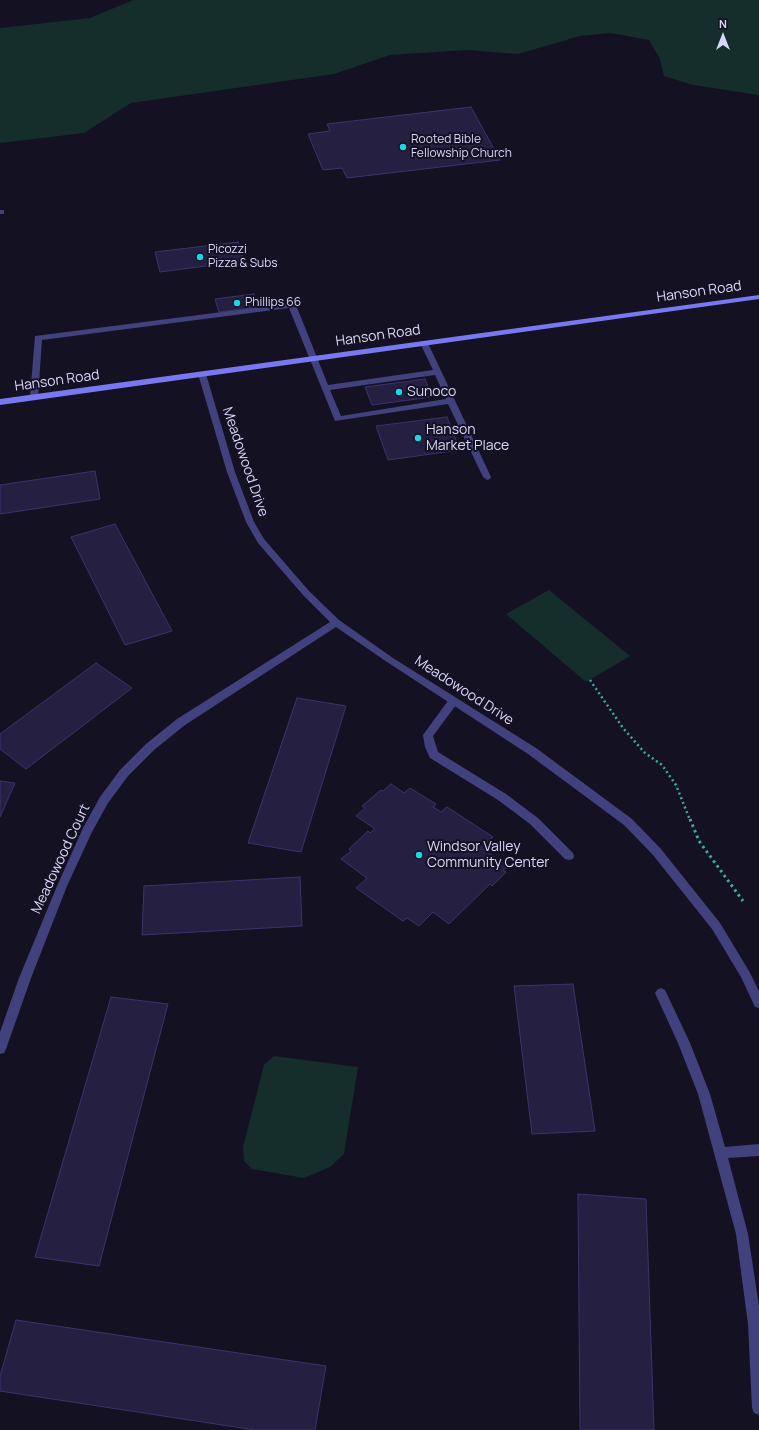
<!DOCTYPE html>
<html>
<head>
<meta charset="utf-8">
<style>
  body { margin:0 }
  #map { position:relative; width:759px; height:1430px; overflow:hidden; background:#141123; font-family:Manrope,sans-serif }
  canvas { display:block }
  .north { position:absolute; left:703px; top:16px; width:40px; height:40px; -webkit-text-stroke:3px #141123; paint-order:stroke; rotate:0deg; font-size:11px; font-weight:700; line-height:16px; text-align:center; color:#dbd7fb }
  .north::after { content:''; display:block; margin:auto; width:14px; height:18px; background:#dbd7fb; clip-path:polygon(50% 0,100% 100%,50% 72%,0 100%) }
</style>
</head>
<body>
<div id="map">
<canvas width="759" height="1430"></canvas>
<div class="north">N</div>
</div>
<script>
const g = document.querySelector('canvas').getContext('2d');
g.lineJoin = 'round';
function fillPath(path, color) { g.fillStyle = color; g.fill(path, 'evenodd'); }
const toPath = rows => new Path2D(rows.map(r => 'M' + r).join(''));
function stroke(path, color, width, dash) { g.strokeStyle = color; g.lineWidth = width; g.lineCap = dash ? 'butt' : 'round'; g.setLineDash(dash || []); g.stroke(path); }
function write(font, color, halo, rows, align = 'center') {
  g.font = font + ' Manrope,sans-serif'; g.lineWidth = 4; g.setLineDash([]); g.textBaseline = 'middle'; g.strokeStyle = halo; g.fillStyle = color; for (const [text, x, y, turn = 0] of rows) {
    g.save(); g.translate(x, y); g.rotate((+turn || 0) * Math.PI / 180); g.textAlign = isNaN(turn) ? turn : align; if (halo) g.strokeText(text, 0, 0); g.fillText(text, 0, 0); g.restore();
  }
}
fillPath(toPath([
  [133,0,759,0,759,95,693,85,664,76,660,59,649,40,610,33,580,36,518,54,466,50,390,55,334,74,131,103,84,133,0,143,0,28,90,18],
  [549,590,630,656,586,682,506,614],
  [274,1056,358,1067,344,1154,330,1167,304,1178,252,1169,244,1161,243,1147,264,1065]
]), '#152d2b');
const building = toPath([
  [471,107,500,160,347,178,342,168,323,170,308,134,330,131,327,124,471,107],
  [238,242,244,261,160,272,155,252,238,242],
  [254,294,259,307,219,312,215,299,254,294],
  [425,379,432,397,372,405,365,387,425,379],
  [447,417,460,450,388,460,376,426,447,417],
  [95,471,100,499,0,514,0,485,95,471],
  [115,524,172,631,125,645,71,537,115,524],
  [96,663,132,688,26,769,0,749,0,734,96,663],
  [297,698,346,706,301,852,248,843,297,698],
  [0,781,15,783,0,817,0,781],
  [391,784,404,793,410,788,436,804,433,807,441,812,447,807,493,837,481,848,508,866,503,870,506,872,492,886,490,884,449,924,433,912,419,926,407,918,403,921,356,888,367,878,341,859,351,851,349,849,368,831,370,833,375,829,356,816,365,808,362,806,381,790,383,791,391,784],
  [300,877,302,926,142,935,144,886,300,877],
  [573,984,595,1131,532,1134,514,986,573,984],
  [111,997,168,1004,99,1266,35,1257,111,997],
  [578,1194,646,1199,654,1430,580,1430,578,1194],
  [16,1320,326,1366,315,1430,255,1430,0,1391,0,1376,16,1320]
]);
fillPath(building, '#251f42');
stroke(building, '#3d336c', 1);
stroke(toPath([
  [590,680,623,728,645,753,662,765,676,785,690,820]
]), '#3caba1', 2.5, [2, 3]);
stroke(toPath([
  [690,819,699,841,743,901]
]), '#3caba1', 3, [2.5, 3.5]);
fillPath(toPath([
  [0,210,4,210,4,214,0,214,0,210],
  [292,303,296,305,328,385,433,370,420,343,424,341,427,341,491,477,490,479,487,480,483,477,448,404,335,421,289,308,42,340,38,397,34,400,30,397,35,336,292,303],
  [435,375,446,399,341,416,330,390,435,375],
  [454,697,459,701,433,736,438,752,506,794,538,818,573,853,574,856,573,859,569,860,565,859,530,824,498,800,430,758,425,747,423,735,450,698,454,697],
  [661,988,665,990,690,1043,710,1094,725,1147,759,1144,759,1156,728,1158,748,1234,759,1306,759,1415,754,1413,752,1408,748,1324,736,1234,698,1094,678,1043,655,993,657,990,661,988]
]), '#41417e');
fillPath(toPath([
  [199,372,202,372,206,374,235,472,254,522,264,539,309,591,339,620,393,658,536,748,632,819,661,849,720,923,749,971,759,991,759,1008,755,1007,741,977,712,929,653,855,624,825,528,754,387,662,336,627,185,725,154,750,128,776,108,803,92,832,67,886,31,978,6,1049,4,1053,0,1054,0,1032,19,978,57,886,83,828,100,797,120,770,146,744,177,719,330,622,303,595,258,543,246,522,227,472,198,374,199,372]
]), '#41417e');
fillPath(toPath([
  [759,295,759,299,0,405,0,399,759,295]
]), '#7878f1');
for (const [x, y, r, color] of [
  [403,147,4,"#18d7e7"],
  [200,257,4,"#18d7e7"],
  [237,303,4,"#18d7e7"],
  [399,392,4,"#18d7e7"],
  [418,438,4,"#18d7e7"],
  [419,855,4,"#18d7e7"]
]) { const dot = new Path2D(); dot.arc(x, y, r, 0, 2 * Math.PI); g.fillStyle = color; g.fill(dot); stroke(dot, '#141123', 1.5); }
write('12px', '#dbd7fb', '#141123', [
  ["Rooted Bible",411,140],
  ["Fellowship Church",411,154],
  ["Picozzi",208,250],
  ["Pizza & Subs",208,264],
  ["Phillips 66",245,303]
], 'left');
write('14px', '#dbd7fb', '#141123', [
  ["Hanson Road",699,292,-8],
  ["Hanson Road",378,336,-8],
  ["Hanson Road",57,381,-8],
  ["Meadowood Drive",245,462,71],
  ["Meadowood Drive",464,691,33],
  ["Meadowood Court",61,859,-65]
]);
write('14px', '#dbd7fb', '#141123', [
  ["Sunoco",407,392],
  ["Hanson",426,430],
  ["Market Place",426,446],
  ["Windsor Valley",427,847],
  ["Community Center",427,863]
], 'left');
</script>
</body>
</html>
